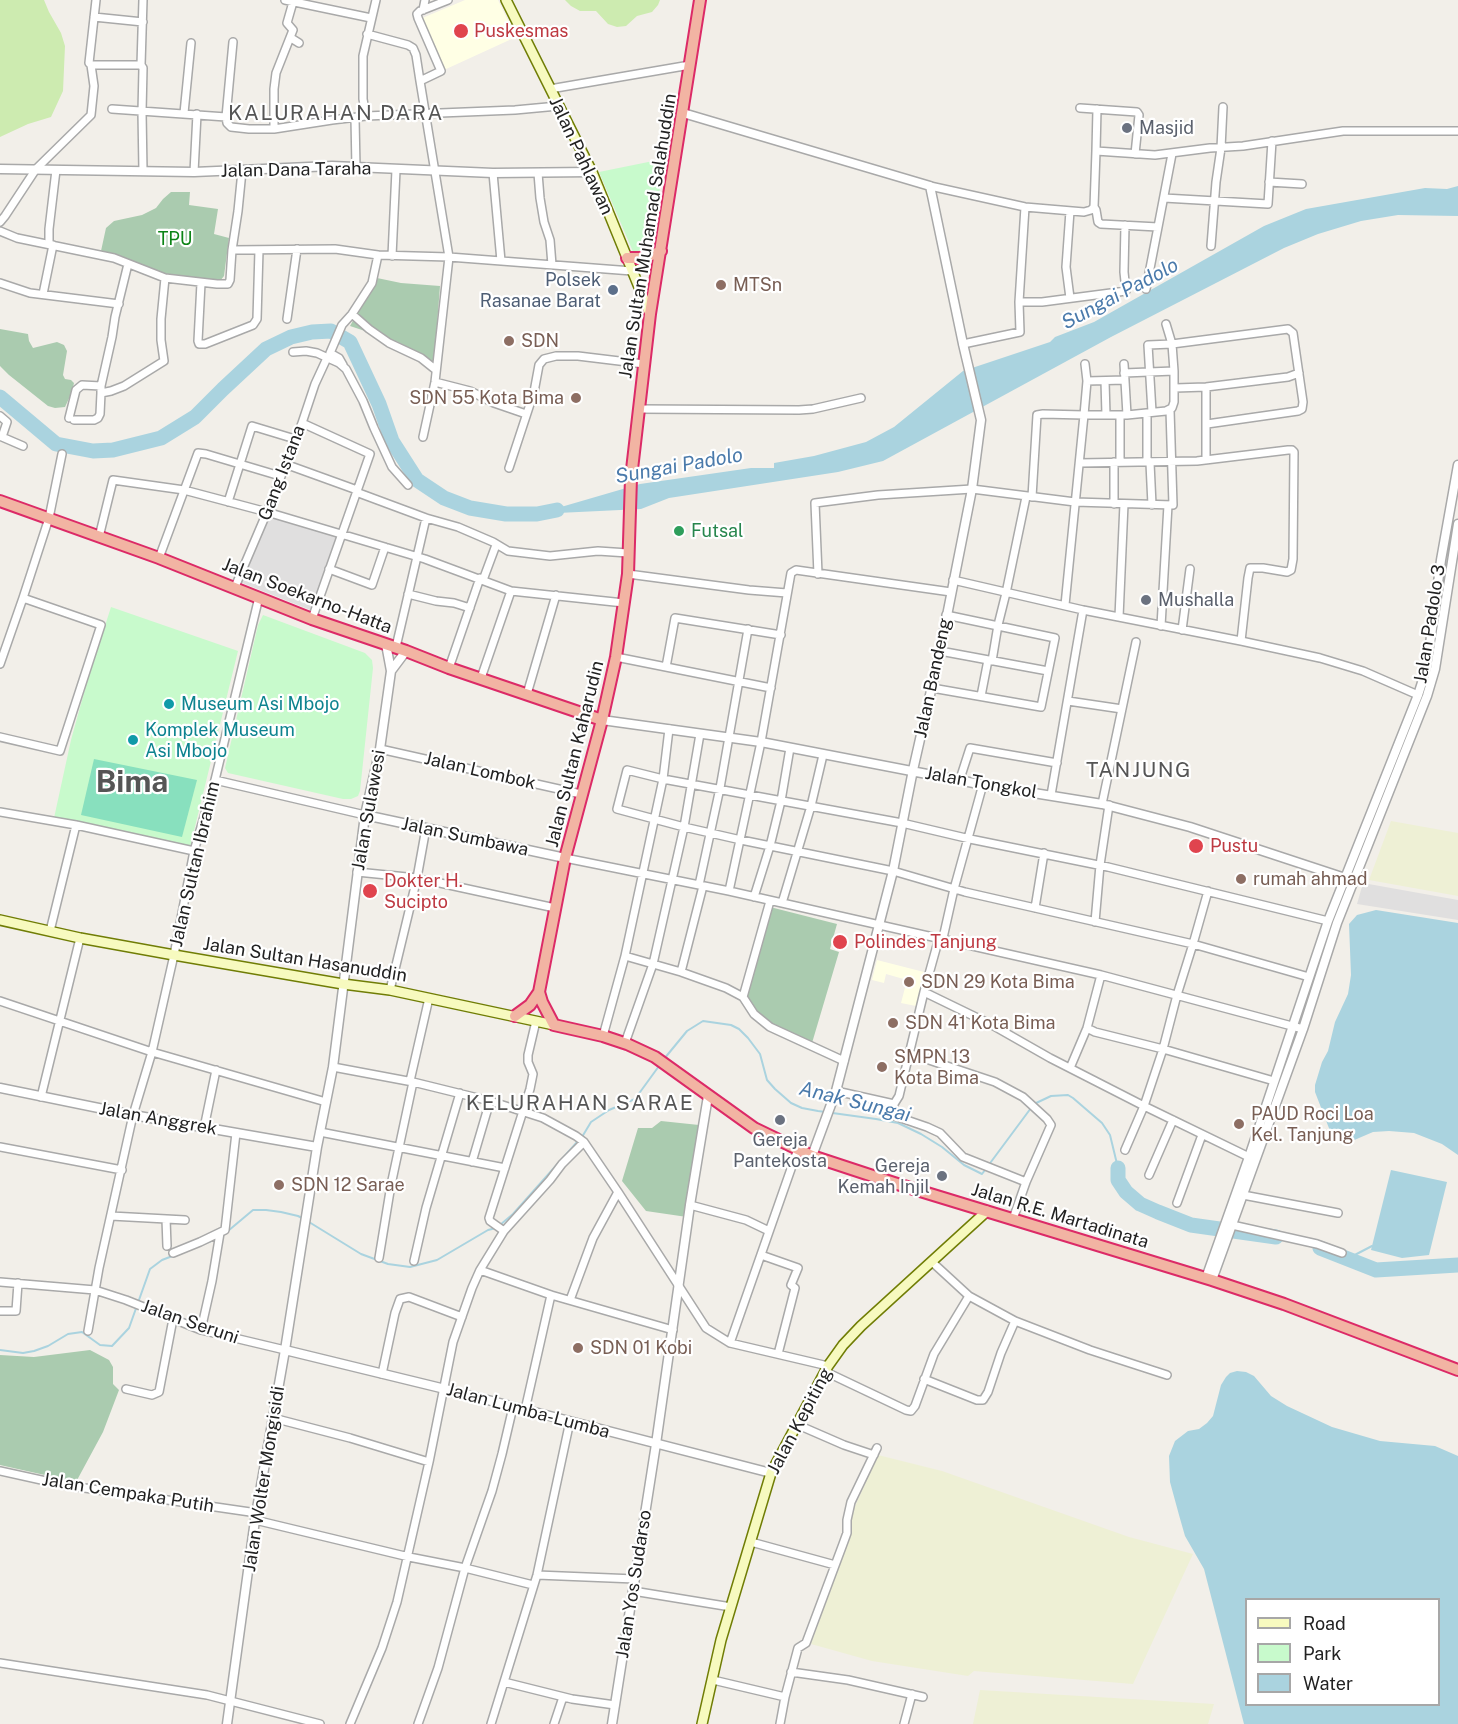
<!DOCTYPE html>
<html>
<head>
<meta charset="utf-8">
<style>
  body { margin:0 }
  #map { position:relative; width:1458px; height:1724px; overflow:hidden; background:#f2efe9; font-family:"Public Sans",sans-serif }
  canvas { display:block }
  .legend { position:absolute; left:1245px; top:1598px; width:195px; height:108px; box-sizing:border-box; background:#fff; border:2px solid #a7a7a7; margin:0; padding:8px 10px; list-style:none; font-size:18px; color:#222 }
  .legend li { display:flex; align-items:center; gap:12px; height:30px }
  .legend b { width:30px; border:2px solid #a7a7a7 }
</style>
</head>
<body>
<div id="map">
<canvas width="1458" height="1724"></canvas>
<ul class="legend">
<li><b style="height:8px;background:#f7fabf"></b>Road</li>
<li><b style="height:16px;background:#c8facc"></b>Park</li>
<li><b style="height:16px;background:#aad3df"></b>Water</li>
</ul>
</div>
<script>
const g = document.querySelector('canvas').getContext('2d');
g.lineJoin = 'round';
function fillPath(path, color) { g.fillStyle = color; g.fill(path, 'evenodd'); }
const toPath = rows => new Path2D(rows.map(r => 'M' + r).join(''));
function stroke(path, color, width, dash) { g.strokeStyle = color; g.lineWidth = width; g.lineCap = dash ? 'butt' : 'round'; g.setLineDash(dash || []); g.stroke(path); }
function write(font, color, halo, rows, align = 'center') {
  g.font = font + ' "Public Sans",sans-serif'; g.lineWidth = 4.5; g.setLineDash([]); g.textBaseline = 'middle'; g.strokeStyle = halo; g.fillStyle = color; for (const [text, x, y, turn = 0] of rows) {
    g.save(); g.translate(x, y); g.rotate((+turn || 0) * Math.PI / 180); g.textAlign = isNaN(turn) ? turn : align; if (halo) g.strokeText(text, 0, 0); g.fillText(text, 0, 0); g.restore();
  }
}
fillPath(toPath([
  [268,514,340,534,313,611,240,582],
  [1363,883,1458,900,1458,920,1357,904]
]), '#e0dfdf');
fillPath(toPath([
  [465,0,498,0,516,37,444,70,420,19],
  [877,960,924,972,916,1006,901,1003,907,980,886,974,884,983,872,980]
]), '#ffffe5');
fillPath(toPath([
  [1391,821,1458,833,1458,896,1369,880],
  [878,1455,942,1471,1129,1537,1193,1554,1133,1684,974,1671,968,1676,872,1661,811,1644,851,1529,852,1513],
  [980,1690,1214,1704,1208,1724,973,1724]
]), '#eef0d5');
fillPath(toPath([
  [0,0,44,0,49,12,61,33,65,46,63,91,51,117,28,124,0,137],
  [565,0,660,0,658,5,652,12,637,16,626,26,617,27,608,24,596,11,580,11,571,6]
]), '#cdebb0');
fillPath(toPath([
  [171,192,190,192,189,205,218,209,214,234,229,238,224,276,220,281,213,282,151,271,137,264,101,251,106,228,114,221,142,215,156,208,163,199],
  [377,278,401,283,440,286,434,364,398,342,350,326],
  [0,329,28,334,29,341,33,348,57,342,64,345,67,351,63,375,65,379,71,380,74,383,72,392,65,407,55,408,48,406,9,375,0,366],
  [770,907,837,924,830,949,839,952,812,1043,772,1025,758,1014,747,995],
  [661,1121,699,1125,687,1217,646,1211,622,1181,638,1128,652,1128],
  [90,1350,109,1360,113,1367,113,1384,119,1390,103,1432,76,1482,0,1465,0,1355,34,1357]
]), '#aacbaf');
fillPath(toPath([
  [663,159,653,251,634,254,599,172],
  [111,607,238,651,190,847,54,818,71,740,87,682],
  [263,615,365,653,372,660,373,668,360,791,358,796,351,799,343,799,228,773,225,768,258,625]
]), '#c8facc');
fillPath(toPath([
  [94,759,197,780,182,837,81,815]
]), '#88e0be');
fillPath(toPath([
  [1458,186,1458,216,1398,215,1361,221,1318,234,1284,248,1111,337,883,461,838,472,669,498,641,509,537,514,640,484,751,468,774,468,774,463,814,456,866,442,894,427,963,371,1050,342,1055,337,1094,322,1264,226,1306,209,1425,188,1447,189],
  [1376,910,1458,923,1458,1155,1442,1144,1414,1133,1389,1131,1373,1132,1352,1141,1339,1142,1332,1136,1315,1092,1315,1085,1322,1062,1328,1051,1335,1022,1348,994,1351,975,1349,924,1357,915],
  [1391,1170,1447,1182,1429,1255,1402,1258,1371,1250],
  [1237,1371,1246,1372,1254,1376,1271,1396,1287,1406,1332,1427,1380,1441,1435,1446,1458,1456,1458,1724,1244,1724,1204,1569,1185,1536,1179,1515,1170,1482,1169,1456,1175,1441,1188,1431,1199,1429,1207,1423,1213,1416,1221,1385,1226,1377,1230,1373],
  [1246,1600,1438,1600,1438,1704,1246,1704]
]), '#aad3df');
stroke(toPath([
  [664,1059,687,1031,703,1021,731,1025,739,1029,748,1038,760,1054,767,1080,775,1089,791,1103,802,1108,818,1111,876,1119,898,1123,921,1134,942,1147,964,1165,982,1174,1031,1108],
  [1034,1104,1051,1096,1068,1095,1073,1098,1102,1123,1110,1135,1118,1168],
  [582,1137,591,1122,609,1110,635,1099,659,1066],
  [309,1222,361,1254,388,1264,410,1267,437,1260,488,1230,496,1228],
  [500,1225,513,1214,578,1141],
  [222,1236,253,1210,266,1210,281,1212,298,1216,304,1219],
  [200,1245,217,1239],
  [1347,1259,1372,1246],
  [0,1350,23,1353,34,1351,48,1346,68,1334,82,1332,100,1345,112,1346,129,1328,150,1269,162,1260,175,1255]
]), '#aad3df', 2);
stroke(toPath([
  [0,397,56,444,93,451,113,450,161,438,195,417,223,389,266,349,291,337,312,332,331,331,350,342,379,404,392,441,417,480,444,498,470,508,506,514,537,514,557,510],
  [1118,1168,1118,1180,1126,1192,1140,1204,1158,1212,1191,1225,1276,1237],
  [1320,1248,1376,1270,1458,1265]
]), '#aad3df', 15);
const minor = toPath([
  [96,0,89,63,91,65,141,65,143,68,142,112,143,171],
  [285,0,371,18],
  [423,10,425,0],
  [94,17,143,22],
  [367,34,408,45,413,48,416,55,420,81],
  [291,38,299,43],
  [141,65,143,0],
  [550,89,690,65],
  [1080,108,1137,112,1139,115,1135,154],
  [112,109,226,117,227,123,231,127,249,129,274,129,332,120,366,116,515,110,558,106],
  [184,113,191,43],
  [366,116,363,99,363,56,376,0],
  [226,117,233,42],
  [355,118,356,168],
  [274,129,274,89,276,73,293,30,287,23,293,2],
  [1096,151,1097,109],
  [194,172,197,114],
  [493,173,501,261],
  [538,173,540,198,544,222,550,240,552,265],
  [1269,182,1302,184],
  [930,186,1025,207,1084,212,1091,210,1094,207,1096,151,1155,155,1210,148,1243,146,1343,131,1458,131],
  [1164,198,1268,204,1272,141],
  [1094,207,1096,210,1098,222,1101,224,1158,227,1172,154],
  [0,222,5,216,36,169,91,115,94,86,91,65],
  [0,231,17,238,114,258,165,278,217,284,228,284,230,280,232,250,335,249,378,255,449,257,632,271],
  [49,244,49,229,56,170],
  [1211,246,1216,182,1221,148,1223,107],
  [232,250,238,211,242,171],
  [392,256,396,170],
  [0,283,30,293,119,304],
  [201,283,198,341,199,344,205,344,253,325,257,319,259,250],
  [1146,289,1158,227],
  [43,294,53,245],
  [1070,298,1066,267,1070,211],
  [1019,302,1042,302,1126,291,1124,272,1125,225],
  [352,314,369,329,389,343,421,358,436,370],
  [287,319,297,249],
  [963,344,1020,332,1019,302,1025,207],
  [293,352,306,351,317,353,339,363,346,369,363,401,374,428,392,467,408,485],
  [1124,364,1127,415],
  [343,365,339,358,330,353,342,325,352,314,372,283,378,255],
  [1124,373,1174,371],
  [1087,381,1125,380],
  [1105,381,1106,415],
  [435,382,470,391,494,403,526,414],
  [101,386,101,393,111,391,124,386,164,361,161,340,161,319,165,278],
  [1175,388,1206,387,1288,377,1299,373],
  [639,409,799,410,813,409,861,398],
  [1152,412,1148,345,1172,344,1288,329,1293,333,1303,402,1302,409,1298,411,1207,424],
  [0,416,7,422,2,437,23,446],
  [69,418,76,390,82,385,101,386,112,337,115,317,128,264],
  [74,420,94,420,98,418,100,414,101,393],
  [302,423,370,454,312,619],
  [423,437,435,382,449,257,420,81,441,71,418,18,417,14,420,11,448,0],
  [1206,460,1206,387],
  [1114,462,1114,504],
  [1120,462,1120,415],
  [1147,462,1147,413],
  [1080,463,1197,461,1288,450,1292,450,1294,452,1293,559,1291,570,1287,572,1263,568,1250,568,1248,578,1241,641],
  [1150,463,1152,505],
  [285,464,357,490],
  [509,468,534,392,539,365,544,359,556,356,578,356,644,364],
  [356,492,426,518,458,527,493,542,508,551,550,556,598,551,628,553],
  [1032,497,1037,415,1043,414,1084,415,1087,381,1085,364],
  [228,502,252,426,295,439],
  [99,537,113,480,184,490,267,512,425,559,511,591,624,603],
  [159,558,198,453,206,454,280,476],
  [329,569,372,585,385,547],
  [628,574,749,590,787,593],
  [818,574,815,503,878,495,972,489,1075,502,1173,505,1170,410],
  [483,580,496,545],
  [953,580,1083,610,1241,641,1320,658,1363,671,1418,695],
  [235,587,267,512,302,423,315,384,327,358],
  [408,594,436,601,454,603,470,608],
  [1065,605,1084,415,1127,415,1166,411,1172,408,1174,402,1174,371,1172,344,1166,324],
  [1119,617,1124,504],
  [1161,626,1168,505],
  [1182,630,1190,569],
  [396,647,426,518],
  [940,651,1048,671],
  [616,657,771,688],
  [992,661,998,625,1006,593,1026,497],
  [0,664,23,598,49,518,62,454],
  [666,667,675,618,781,635],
  [449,668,480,578],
  [481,678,511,591],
  [932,688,1041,707,1055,638,946,615],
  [527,694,556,595],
  [981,696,988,660],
  [1068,701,1122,709],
  [0,737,60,751,101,625,23,598],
  [380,749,581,794],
  [960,779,970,748,1057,763],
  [215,780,365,815],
  [1051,795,1083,610],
  [1102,804,1136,642],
  [0,812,76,825,194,851],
  [565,858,729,891,1101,975,1303,1029],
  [357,872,417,878,555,908],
  [699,885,720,788,748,629],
  [703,886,681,972,726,988,743,997],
  [729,891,761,742,791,573,796,570,951,592],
  [754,897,770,846,781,801,790,748],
  [770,901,743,997,754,1014,770,1027,844,1061],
  [782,903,811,806,823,755],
  [1035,908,1044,853],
  [1095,922,1100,865,1109,805],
  [50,931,76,825],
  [939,938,924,992,992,1025,1050,1058,1144,1106,1249,1157],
  [943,938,954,889,983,784],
  [681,972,653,964,684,827,700,734],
  [1309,977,1193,944,965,892,893,871,741,840,684,827,617,809,627,770,663,779,902,823,970,839,1108,867,1328,921],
  [390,990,417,878,426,828],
  [0,1001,152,1052,326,1102],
  [1087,1028,1095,1032,1163,1049,1274,1081],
  [603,1036,625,956],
  [625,1043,653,964,625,956,663,779,669,729],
  [908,1053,995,1082,1023,1097,1047,1119,1051,1125,1026,1182,1013,1219],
  [333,1067,413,1082,490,1101,543,1118,576,1136,584,1142,618,1192,706,1328,730,1343,828,1366],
  [1070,1068,1087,1028,1101,975],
  [410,1081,429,998],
  [836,1091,894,1104,892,1115,927,1127,940,1133,963,1157,1026,1182],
  [41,1097,80,938],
  [894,1104,899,1096,924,992],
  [204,1128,216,1070],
  [320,1132,505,1168],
  [0,1147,122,1170],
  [1125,1150,1144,1106,1163,1049,1177,995,1193,944,1208,891],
  [472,1162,490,1101],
  [1149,1175,1173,1120],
  [1243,1195,1338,1213],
  [1177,1203,1202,1135],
  [690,1205,746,1220,769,1231],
  [111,1216,185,1220],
  [166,1219,167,1246],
  [1232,1225,1317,1244,1342,1253],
  [504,1231,490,1221,489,1218,530,1089,533,1074,528,1062,528,1055,536,1021],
  [173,1253,200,1242,225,1230,236,1133],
  [761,1255,798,1268,791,1285,795,1288,778,1354],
  [379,1258,391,1185,413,1082],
  [414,1261,426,1208,460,1093],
  [932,1262,969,1296,1015,1321,1090,1350,1167,1375],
  [480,1270,551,1295,673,1330],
  [0,1282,95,1290,126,1300,201,1330,285,1350],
  [570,1300,593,1238,618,1192],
  [1,1311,16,1311,18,1283],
  [201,1330,212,1281,220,1233],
  [88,1331,99,1268,133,1115,152,1052,174,955,194,851,215,780,259,597],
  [730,1343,798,1149],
  [826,1372,906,1410,911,1411,915,1406,934,1354,969,1296],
  [382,1374,395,1313,400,1299,409,1297,462,1317],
  [924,1379,977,1400,983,1400,988,1392,1001,1353,1015,1321],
  [126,1389,152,1395,159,1392,173,1319],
  [525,1410,551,1295],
  [273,1418,350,1438,429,1462],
  [798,1425,844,1445,874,1455],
  [0,1471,64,1485,257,1513],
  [255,1520,409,1557,465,1568,533,1585],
  [751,1542,835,1565],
  [537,1575,635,1579],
  [633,1591,731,1607],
  [0,1663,207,1695,320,1724],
  [791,1672,848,1680,923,1697],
  [713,1680,785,1697,780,1724],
  [504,1682,572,1699,615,1705],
  [785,1697,798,1648,806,1643,843,1544,847,1533,847,1520,851,1502,877,1448],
  [350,1724,382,1648,397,1602,429,1462,453,1342,472,1288,480,1270,504,1231,550,1180,562,1164,584,1142],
  [418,1724,438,1668,465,1568,492,1491,502,1454,513,1407],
  [491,1724,537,1575,570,1421],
  [554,1724,563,1697],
  [904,1724,912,1694]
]);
const tertiary = toPath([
  [683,113,930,186,963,344,981,420,972,489,940,651,913,770,893,871,836,1091,812,1156],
  [0,169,194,172,332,166,493,173,592,172],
  [386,644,391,671],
  [602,720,761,742,984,785,1102,804,1190,827,1348,879],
  [365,815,565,858],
  [0,1088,133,1115,317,1147],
  [1206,1278,1249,1157,1328,921,1418,695,1427,667,1441,560,1458,465],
  [1212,1280,1303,1029,1337,923,1427,696,1435,669,1458,524],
  [285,1350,445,1389,771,1473],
  [227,1724,255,1520,285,1350,317,1147,333,1067,365,815,380,749,391,671,406,651],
  [612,1724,656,1444,690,1205,708,1096]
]);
const secondary = toPath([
  [506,0,592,172,650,314],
  [0,920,80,938,174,955,343,984,390,990,554,1025],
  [702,1724,721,1640,771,1473,828,1366,843,1345,861,1326,987,1211]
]);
const trunk = toPath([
  [627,258,640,258,649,256,661,251],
  [0,501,159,558,312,619,406,651,449,668,602,720],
  [539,992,542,1002,554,1025,603,1036,627,1044,655,1057,754,1128,812,1156,894,1183,1212,1280,1284,1304,1458,1370],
  [515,1016,530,1005,539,992,565,858,602,720,616,657,628,574,631,478,650,314,700,0]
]);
stroke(minor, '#a9a9a9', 10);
stroke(tertiary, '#a9a9a9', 11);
stroke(secondary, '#707d05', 12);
stroke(trunk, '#dc2a67', 14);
stroke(minor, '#fff', 7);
stroke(tertiary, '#fff', 8);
stroke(secondary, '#f7fabf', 9);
stroke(trunk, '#f2b4a3', 10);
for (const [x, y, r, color] of [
  [461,31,8,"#e0444e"],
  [1127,128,6,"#6b7280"],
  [721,285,6,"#8d6e63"],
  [613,290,6,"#5c6f8a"],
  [509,341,6,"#8d6e63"],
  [576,398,6,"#8d6e63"],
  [679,531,6,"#2e9e5b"],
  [1146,600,6,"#6b7280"],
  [169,704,6,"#0f9aa8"],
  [133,740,6,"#0f9aa8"],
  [1196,846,8,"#e0444e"],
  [1241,879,6,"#8d6e63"],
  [370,891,8,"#e0444e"],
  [840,942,8,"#e0444e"],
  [909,982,6,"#8d6e63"],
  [893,1023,6,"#8d6e63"],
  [882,1067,6,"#8d6e63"],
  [780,1120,6,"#6b7280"],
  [1239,1124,6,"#8d6e63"],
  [942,1176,6,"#6b7280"],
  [279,1185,6,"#8d6e63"],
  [578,1348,6,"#8d6e63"]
]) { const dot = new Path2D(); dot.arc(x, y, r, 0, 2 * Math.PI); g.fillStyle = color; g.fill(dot); stroke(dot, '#fff', 2); }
write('18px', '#be3a42', '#fff', [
  ["Puskesmas",474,31],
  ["Pustu",1210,846],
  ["Dokter H.",384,881],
  ["Sucipto",384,902],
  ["Polindes Tanjung",854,942]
], 'left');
write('18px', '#5b616d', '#fff', [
  ["Masjid",1139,128],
  ["Mushalla",1158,600],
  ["Gereja",780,1140,"center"],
  ["Pantekosta",780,1161,"center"],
  ["Gereja",930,1166,"right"],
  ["Kemah Injil",930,1187,"right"]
], 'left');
write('18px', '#222', '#fff', [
  ["Jalan Pahlawan",581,156,65],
  ["Jalan Dana Taraha",296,170,-1],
  ["Jalan Sultan Muhamad Salahuddin",648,236,-81],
  ["Gang Istana",282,473,-69],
  ["Jalan Soekarno-Hatta",307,596,21],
  ["Jalan Padolo 3",1430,624,-81],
  ["Jalan Bandeng",933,678,-78],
  ["Jalan Sultan Kaharudin",575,754,-76],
  ["Jalan Lombok",480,771,13],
  ["Jalan Tongkol",981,783,10],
  ["Jalan Sulawesi",369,810,-80],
  ["Jalan Sumbawa",465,837,12],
  ["Jalan Sultan Ibrahim",195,864,-77],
  ["Jalan Sultan Hasanuddin",305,960,9],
  ["Jalan Anggrek",158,1119,10],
  ["Jalan R.E. Martadinata",1060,1216,17],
  ["Jalan Seruni",190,1322,19],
  ["Jalan Lumba-Lumba",528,1411,15],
  ["Jalan Kepiting",800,1421,-62],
  ["Jalan Wolter Mongisidi",264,1479,-81],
  ["Jalan Cempaka Putih",128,1493,9],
  ["Jalan Yos Sudarso",634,1584,-81]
]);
write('18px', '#0c8416', '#fff', [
  ["TPU",175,239]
]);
write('18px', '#4e5e75', '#fff', [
  ["Polsek",601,280],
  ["Rasanae Barat",601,301]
], 'right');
write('18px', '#785e54', '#fff', [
  ["MTSn",733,285],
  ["SDN",521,341],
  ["SDN 55 Kota Bima",564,398,"right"],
  ["rumah ahmad",1253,879],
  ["SDN 29 Kota Bima",921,982],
  ["SDN 41 Kota Bima",905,1023],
  ["SMPN 13",894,1057],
  ["Kota Bima",894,1078],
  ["PAUD Roci Loa",1251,1114],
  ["Kel. Tanjung",1251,1135],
  ["SDN 12 Sarae",291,1185],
  ["SDN 01 Kobi",590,1348]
], 'left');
write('18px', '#27864d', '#fff', [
  ["Futsal",691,531]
], 'left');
write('18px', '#0d838f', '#fff', [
  ["Museum Asi Mbojo",181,704],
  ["Komplek Museum",145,730],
  ["Asi Mbojo",145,751]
], 'left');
write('italic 20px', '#4a7aab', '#fff', [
  ["Sungai Padolo",1120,294,-28],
  ["Sungai Padolo",679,466,-10],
  ["Anak Sungai",855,1102,14]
]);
g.letterSpacing = '1.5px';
write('21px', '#555', '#fff', [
  ["KALURAHAN DARA",336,114],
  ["TANJUNG",1139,771],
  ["KELURAHAN SARAE",580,1104]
]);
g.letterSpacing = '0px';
write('bold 30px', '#555', '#fff', [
  ["Bima",132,783]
]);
</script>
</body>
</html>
